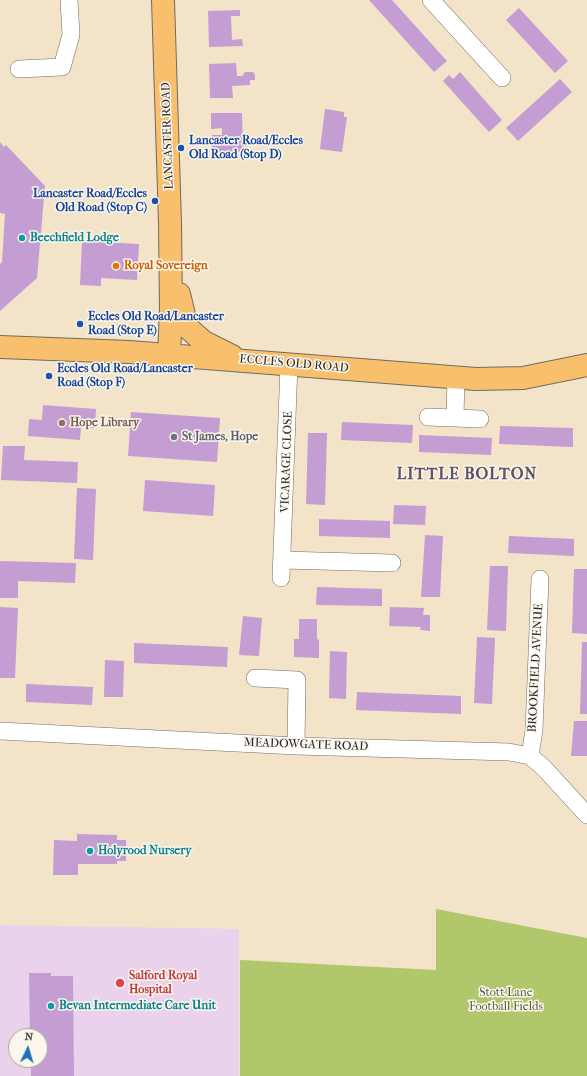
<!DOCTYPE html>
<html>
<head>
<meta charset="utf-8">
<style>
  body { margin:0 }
  #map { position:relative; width:587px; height:1076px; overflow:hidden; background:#f3e3c8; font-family:"IM FELL French Canon",serif }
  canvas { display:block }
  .north { position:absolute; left:8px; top:1028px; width:40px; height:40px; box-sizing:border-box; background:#fbf7ec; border:1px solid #a8a59f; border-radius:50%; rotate:5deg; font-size:11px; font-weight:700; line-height:16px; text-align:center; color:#2b2b2b }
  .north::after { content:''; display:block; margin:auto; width:14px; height:18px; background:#1f6fb2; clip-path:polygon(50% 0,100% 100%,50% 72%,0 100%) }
</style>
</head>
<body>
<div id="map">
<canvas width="587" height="1076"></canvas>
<div class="north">N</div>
</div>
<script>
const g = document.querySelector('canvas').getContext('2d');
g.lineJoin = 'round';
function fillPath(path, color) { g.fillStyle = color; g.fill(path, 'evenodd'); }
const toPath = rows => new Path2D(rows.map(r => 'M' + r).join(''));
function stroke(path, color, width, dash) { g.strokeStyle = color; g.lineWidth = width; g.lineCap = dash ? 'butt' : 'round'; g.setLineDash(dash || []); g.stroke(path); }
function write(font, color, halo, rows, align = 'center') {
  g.font = font + ' "IM FELL French Canon",serif'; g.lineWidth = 3; g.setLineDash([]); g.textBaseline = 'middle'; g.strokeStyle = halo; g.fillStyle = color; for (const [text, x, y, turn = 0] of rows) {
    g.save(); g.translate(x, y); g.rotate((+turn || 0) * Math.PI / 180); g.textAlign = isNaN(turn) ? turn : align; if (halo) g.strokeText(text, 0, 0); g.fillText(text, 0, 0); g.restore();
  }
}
fillPath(toPath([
  [0,925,239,929,239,1076,0,1076],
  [16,1036,40,1036,40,1060,16,1060]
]), '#ead1ec');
fillPath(toPath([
  [436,909,587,938,587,1076,240,1076,240,960,436,970]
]), '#b1c76c');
fillPath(toPath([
  [369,0,392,0,447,61,434,72],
  [519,8,568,61,555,73,506,20],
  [240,10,240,16,231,16,232,40,242,39,243,46,209,47,208,11],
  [236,63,237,76,242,76,245,72,253,72,255,75,255,80,250,80,250,85,232,86,233,98,210,98,209,64],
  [460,72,502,120,489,132,443,81,449,75,453,79],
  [560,79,572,92,518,141,506,128],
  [325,109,344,112,344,117,347,117,342,152,320,149],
  [211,113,242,113,243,152,212,152,212,135,222,135,222,128,211,129],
  [0,142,4,147,6,145,45,186,37,278,0,311,0,264,2,262,5,214,0,213],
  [82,241,139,244,137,280,101,278,101,286,80,285],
  [43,405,96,409,95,428,81,427,80,440,28,436,29,419,42,420],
  [131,412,220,418,217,462,128,456],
  [342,422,413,425,412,443,341,440],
  [500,426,573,428,573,447,499,444],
  [308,433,327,433,325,505,306,504],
  [419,435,492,438,491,455,419,452],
  [3,446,25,446,24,460,78,462,77,483,1,480],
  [145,480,215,485,213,516,143,511],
  [77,488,96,489,93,560,74,559],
  [394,505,426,506,425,525,393,524],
  [319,519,390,521,390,538,319,536],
  [425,535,443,536,440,597,421,597],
  [509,536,574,539,574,556,508,553],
  [0,561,76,563,75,583,18,581,18,598,0,598],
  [490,566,508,566,506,631,487,630],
  [574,569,587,569,587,634,572,633],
  [317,587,382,589,382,606,316,605],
  [0,607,18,608,15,678,0,678],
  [390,607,424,608,423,615,430,615,430,631,420,630,421,627,389,626],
  [243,616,262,618,259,656,239,655],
  [299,619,317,619,317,639,319,640,319,658,294,657,294,639,299,639],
  [477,637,495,638,492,704,474,703],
  [582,642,587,642,587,714,580,714],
  [134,643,228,647,227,667,134,663],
  [330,651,347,652,346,699,329,698],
  [105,660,124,661,123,697,104,697],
  [26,684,93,687,92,705,26,702],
  [357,692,461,696,461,714,356,710],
  [574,721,587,721,587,756,571,756],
  [77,834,117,835,117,840,126,840,126,861,117,861,117,864,78,864,78,875,53,875,54,840,77,841],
  [29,973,51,973,51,976,73,976,74,1076,31,1076,31,1060,40,1060,40,1036,30,1036]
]), '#c49dd2');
const minor = toPath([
  [431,0,502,78],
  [19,69,62,67,71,35,69,0],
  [428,417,480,419],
  [455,418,456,377],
  [283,560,392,563],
  [281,578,289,364],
  [255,678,297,680,296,746],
  [0,731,296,746,509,752,530,756,544,768,587,815],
  [530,756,534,730,540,579]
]);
const primary = toPath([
  [163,0,170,223,171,310,169,355],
  [179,294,185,319,189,329,204,342,232,356],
  [0,347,129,352,476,379,523,378,587,365]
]);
stroke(minor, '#716b62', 18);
stroke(primary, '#716b62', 24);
stroke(minor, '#fff', 17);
stroke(primary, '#f8bf6c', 22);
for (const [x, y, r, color] of [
  [181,148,4,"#1a4fb4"],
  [155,201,4,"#1a4fb4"],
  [22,238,4,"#0f9aa8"],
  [116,266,4,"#e8710a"],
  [80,324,4,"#1a4fb4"],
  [49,376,4,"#1a4fb4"],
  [62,423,4,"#8d6e63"],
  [174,437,4,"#6b7280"],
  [90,851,4,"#0f9aa8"],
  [120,983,5,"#e0444e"],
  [51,1006,4,"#0f9aa8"]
]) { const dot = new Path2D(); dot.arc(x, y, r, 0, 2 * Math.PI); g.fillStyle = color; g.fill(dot); stroke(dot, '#fbf7ec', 1.5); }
write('12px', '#2b2b2b', '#fbf7ec', [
  ["LANCASTER ROAD",168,136,-92],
  ["ECCLES OLD ROAD",294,364,5],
  ["VICARAGE CLOSE",287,462,-88],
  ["BROOKFIELD AVENUE",536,668,-87],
  ["MEADOWGATE ROAD",306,745,2]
]);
write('bold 12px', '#164399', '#fbf7ec', [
  ["Lancaster Road/Eccles",189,141],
  ["Old Road (Stop D)",189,155],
  ["Lancaster Road/Eccles",147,194,"right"],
  ["Old Road (Stop C)",147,208,"right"],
  ["Eccles Old Road/Lancaster",88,317],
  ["Road (Stop E)",88,331],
  ["Eccles Old Road/Lancaster",57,369],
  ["Road (Stop F)",57,383]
], 'left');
write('bold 12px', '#0d838f', '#fbf7ec', [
  ["Beechfield Lodge",30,238],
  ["Holyrood Nursery",98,851],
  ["Bevan Intermediate Care Unit",59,1006]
], 'left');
write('bold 12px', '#c56008', '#fbf7ec', [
  ["Royal Sovereign",124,266]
], 'left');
write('bold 12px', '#785e54', '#fbf7ec', [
  ["Hope Library",70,423]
], 'left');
write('bold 12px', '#5b616d', '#fbf7ec', [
  ["St James, Hope",182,437]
], 'left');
write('bold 12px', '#be3a42', '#fbf7ec', [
  ["Salford Royal",129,976],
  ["Hospital",129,990]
], 'left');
write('12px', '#535a3e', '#fbf7ec', [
  ["Stott Lane",506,993],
  ["Football Fields",506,1007]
]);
g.letterSpacing = '1px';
write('bold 16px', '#615365', '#fbf7ec', [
  ["LITTLE BOLTON",467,475]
]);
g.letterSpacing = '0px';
</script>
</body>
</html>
